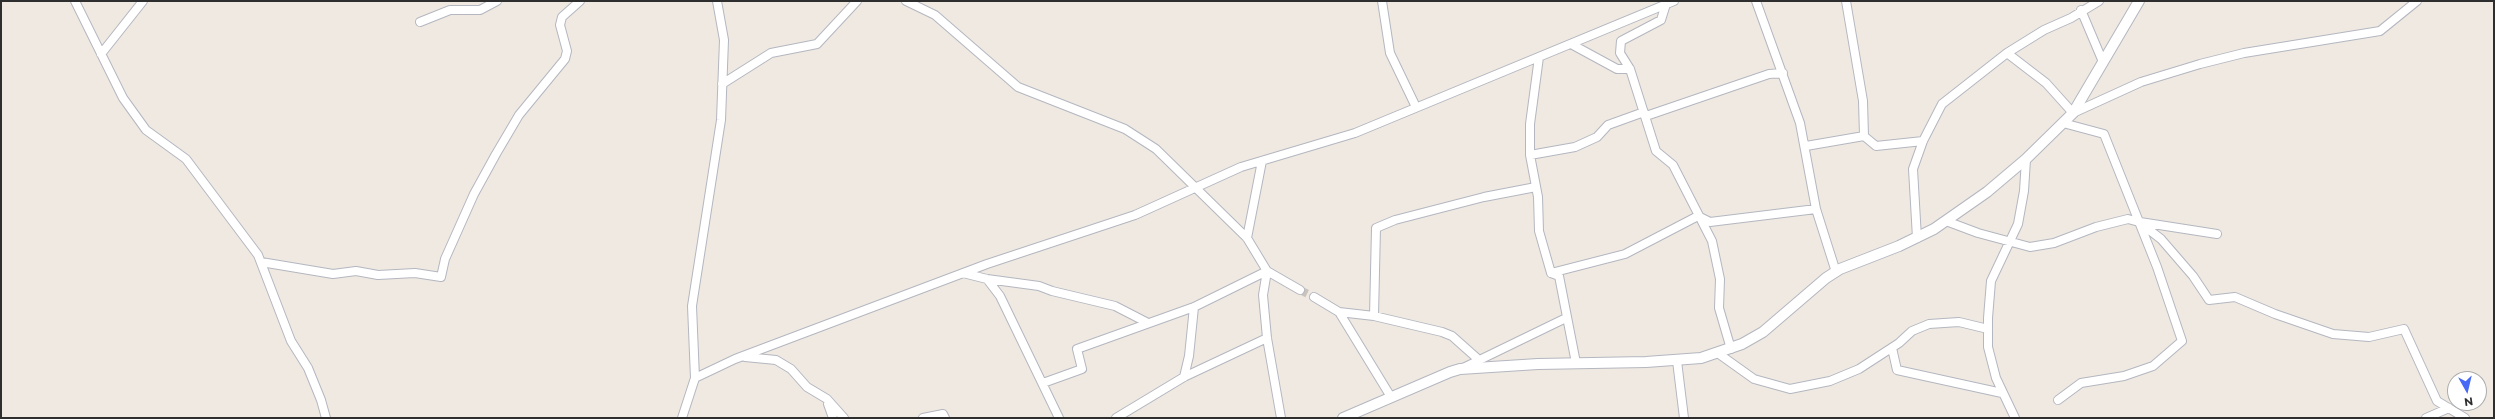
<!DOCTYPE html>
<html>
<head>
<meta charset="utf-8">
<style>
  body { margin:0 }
  #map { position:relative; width:2495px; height:419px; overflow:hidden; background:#efe9e1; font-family:Montserrat,sans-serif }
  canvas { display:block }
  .frame { position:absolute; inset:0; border:2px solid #2e2e2e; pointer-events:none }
  .north { position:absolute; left:2447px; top:371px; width:40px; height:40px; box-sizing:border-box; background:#fff; border:1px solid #ababab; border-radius:50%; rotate:172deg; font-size:11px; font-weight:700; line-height:16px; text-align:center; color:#2e2e2e }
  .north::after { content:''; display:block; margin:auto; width:14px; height:18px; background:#466af6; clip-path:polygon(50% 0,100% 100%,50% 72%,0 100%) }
</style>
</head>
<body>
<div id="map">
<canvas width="2495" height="419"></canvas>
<div class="frame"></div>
<div class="north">N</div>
</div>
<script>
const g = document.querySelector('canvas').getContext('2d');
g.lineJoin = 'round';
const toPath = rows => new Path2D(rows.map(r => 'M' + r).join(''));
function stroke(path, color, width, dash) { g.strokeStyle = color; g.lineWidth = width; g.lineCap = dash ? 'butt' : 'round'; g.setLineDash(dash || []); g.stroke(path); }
stroke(toPath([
  [1300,290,1314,297]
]), '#c8c4bd', 8, [8, 4]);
const minor = toPath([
  [75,1,123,98,146,130,186,159,258,255,291,341,308,368,321,400,326,418],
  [906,1,935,15,1018,87,1125,129,1156,149,1247,238,1267,271,1300,290],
  [1382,1,1390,53,1416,107],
  [1756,1,1800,123,1816,209,1836,272],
  [1846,1,1863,101,1864,136],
  [1666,4,1661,20,1621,41,1620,53,1630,69,1656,151,1673,165,1712,241,1720,279,1719,308,1731,349],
  [2081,10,2103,62],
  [420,22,450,10,480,10,497,1],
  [1571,44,1617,69,1630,69],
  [2007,53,2046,83,2073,113,2141,82,2200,64,2244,53,2380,31,2417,1],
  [101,54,143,1],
  [1539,57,1530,124,1530,155,1538,197,1539,231,1551,273,1559,276,1576,363],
  [722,84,771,53,817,44,857,1],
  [1646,116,1769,74,1783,73],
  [1806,146,1864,136,1876,146,1923,141],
  [1530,155,1575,147,1597,137,1608,125,1644,112],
  [1946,221,1978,233,2030,247,2054,243,2096,227,2128,219,2139,222,2161,239,2193,276,2209,300,2235,297,2275,314,2333,334,2369,337,2404,329,2437,401,2465,418],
  [2140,222,2217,234],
  [1247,238,1262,161],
  [1917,238,1913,169,1923,141,1942,104,2007,53,2044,30,2071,18,2099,1],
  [261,262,333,274,356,271,378,275,415,273,441,277,445,259,474,194,496,154,519,115,565,59,567,51,560,25,562,17,580,1],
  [1267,271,1263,295,1267,338,1281,418],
  [963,273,987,279,1039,286,1052,291,1115,306,1148,323],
  [1551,273,1625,254,1698,216,1710,222,1816,209],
  [987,279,1000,296,1059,418],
  [1314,297,1339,312,1391,397],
  [1339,312,1374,316,1442,332,1452,336,1479,360],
  [1374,316,1376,228,1395,220,1484,197,1536,187],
  [1892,348,1897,370,2002,393],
  [1719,354,1754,379,1790,389,1830,381,1859,369,1899,343,1912,331,1929,324,1959,322,1988,329],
  [745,357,776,360,791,369,807,387,827,399,844,418],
  [1677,361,1684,418],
  [1463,368,1566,318],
  [1184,377,1189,356,1194,307],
  [695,378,692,306,721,120,724,40,717,1],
  [1043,383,1082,369,1077,349,1194,307,1267,271],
  [2058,400,2081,383,2124,376,2153,366,2182,341,2157,267,2104,134,2063,123],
  [828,404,833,418],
  [682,418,695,378,735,359,987,264,1135,215,1241,167,1355,133,1674,1],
  [923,418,943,414,945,418],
  [1116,418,1184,377,1267,338],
  [2015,418,1996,378,1988,347,1988,318,1991,281,2018,224,2024,191,2026,159],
  [2426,418,2449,408]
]);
const tertiary = toPath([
  [1343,418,1450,372,1460,369,1538,364,1646,362,1701,358,1742,344,1763,332,1826,278,1840,269,1899,246,1934,229,1987,192,2026,159,2073,113,2139,1]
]);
stroke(minor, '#b4b7c0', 10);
stroke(tertiary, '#b4b7c0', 12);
stroke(minor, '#fff', 8);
stroke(tertiary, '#fff', 10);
</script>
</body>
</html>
